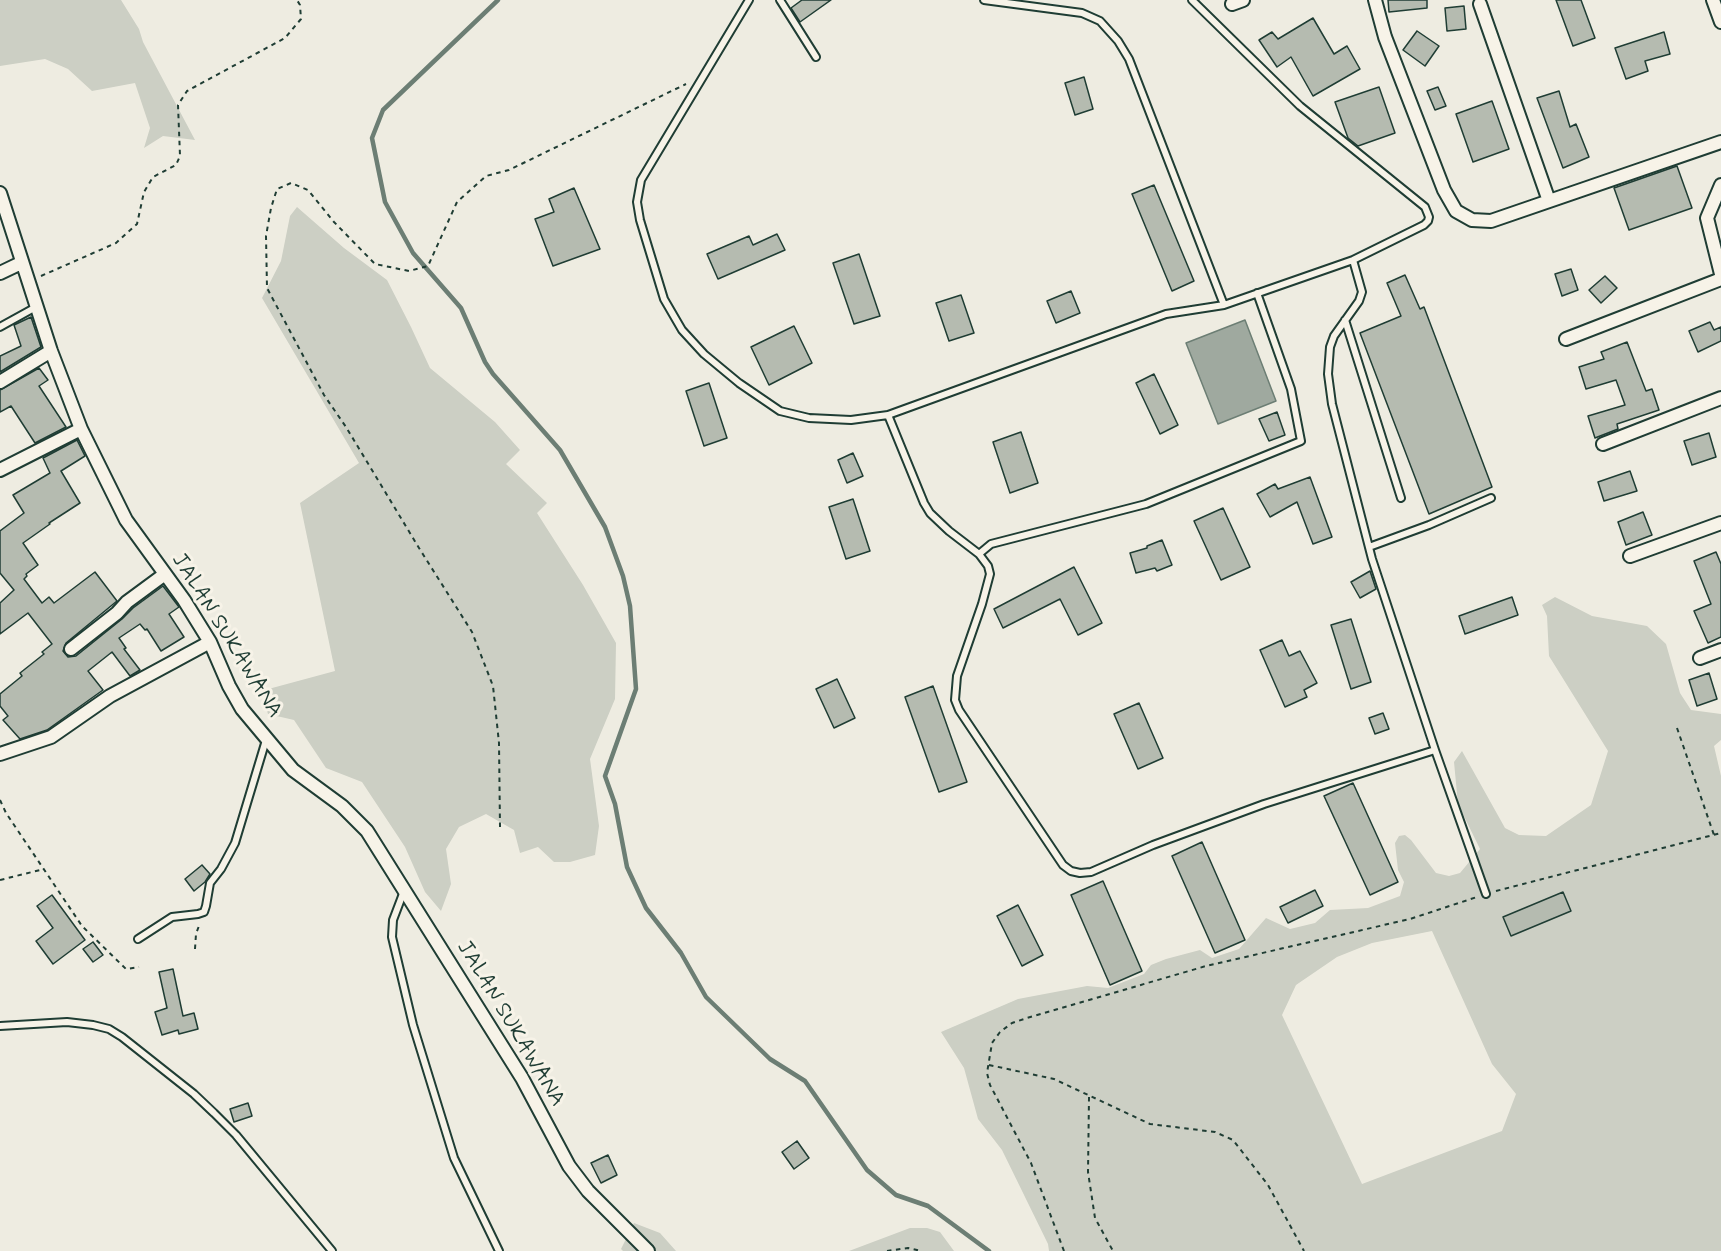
<!DOCTYPE html>
<html>
<head>
<meta charset="utf-8">
<style>
  body { margin:0 }
  canvas { display:block; background:#eeece1 }
</style>
</head>
<body>
<canvas width="1721" height="1251"></canvas>
<script>
const g = document.querySelector('canvas').getContext('2d');
g.lineJoin = 'round';
function fillPath(path, color) { g.fillStyle = color; g.fill(path, 'evenodd'); }
const toPath = rows => new Path2D(rows.map(r => 'M' + r).join(''));
function stroke(path, color, width, dash) { g.strokeStyle = color; g.lineWidth = width; g.lineCap = dash ? 'butt' : 'round'; g.setLineDash(dash || []); g.stroke(path); }
function write(font, color, halo, rows, align = 'center') {
  g.font = font + ' Mynerve,sans-serif'; g.lineWidth = 6; g.setLineDash([]); g.textBaseline = 'middle'; g.strokeStyle = halo; g.fillStyle = color; for (const [text, x, y, turn = 0] of rows) {
    g.save(); g.translate(x, y); g.rotate((+turn || 0) * Math.PI / 180); g.textAlign = isNaN(turn) ? turn : align; if (halo) g.strokeText(text, 0, 0); g.fillText(text, 0, 0); g.restore();
  }
}
fillPath(toPath([
  [0,0,121,0,139,29,143,42,195,140,163,136,144,148,150,128,135,83,92,91,68,69,45,59,0,66],
  [297,207,344,248,387,280,411,327,430,368,495,422,520,450,506,464,547,503,537,513,583,585,616,643,615,699,590,759,599,826,595,855,570,862,554,862,538,847,520,853,514,830,486,814,459,827,446,849,451,884,441,911,425,892,405,847,362,782,326,768,294,720,268,714,261,691,335,671,300,503,359,463,262,298,281,261,290,216],
  [1555,597,1592,616,1647,626,1666,644,1680,693,1691,710,1721,714,1721,740,1714,746,1721,776,1721,1251,1049,1251,1048,1244,1002,1150,978,1119,964,1068,941,1032,1018,999,1087,986,1108,988,1144,974,1151,965,1166,959,1200,950,1212,958,1239,949,1266,918,1290,929,1315,923,1330,910,1368,908,1400,896,1404,882,1398,870,1395,843,1399,836,1405,835,1411,840,1436,873,1449,876,1460,873,1480,849,1458,804,1454,762,1462,751,1505,828,1519,835,1546,836,1591,805,1608,751,1549,656,1547,616,1542,605],
  [1432,931,1492,1064,1516,1094,1502,1131,1362,1184,1282,1015,1296,985,1337,957,1372,943],
  [634,1223,660,1233,676,1251,623,1251,621,1249],
  [910,1228,927,1228,940,1232,954,1251,849,1251]
]), '#cccfc4');
const water = toPath([
  [1245,320,1276,401,1218,424,1186,343,1245,320]
]);
fillPath(water, '#9fa99f');
stroke(water, '#6c7e74', 1.5);
stroke(toPath([
  [498,0,383,110,372,138,385,202,413,253,461,308,485,362,493,374,560,450,605,527,623,576,630,606,636,689,605,776,615,804,627,867,646,908,681,953,706,997,770,1059,805,1081,867,1170,896,1195,928,1206,989,1251]
]), '#6c7e74', 4.5);
const building = toPath([
  [802,0,831,0,800,22,791,8,802,0],
  [1388,0,1427,0,1427,8,1389,12,1388,0],
  [1556,0,1581,0,1595,38,1573,46,1556,0],
  [1464,6,1466,29,1447,31,1445,8,1464,6],
  [1313,18,1334,54,1347,46,1360,69,1313,96,1291,57,1277,67,1259,40,1272,32,1278,39,1313,18],
  [1417,31,1439,46,1425,66,1403,50,1417,31],
  [1664,32,1670,54,1645,61,1648,71,1626,79,1615,48,1664,32],
  [1084,77,1093,109,1075,115,1065,83,1084,77],
  [1379,87,1395,133,1358,146,1348,138,1335,102,1379,87],
  [1438,87,1446,106,1435,110,1427,91,1438,87],
  [1559,91,1570,127,1576,124,1589,157,1563,168,1537,98,1559,91],
  [1492,101,1509,149,1473,162,1456,114,1492,101],
  [1677,166,1692,208,1629,230,1614,188,1677,166],
  [1154,185,1194,281,1172,291,1132,194,1154,185],
  [574,188,600,249,553,266,535,219,554,212,549,199,574,188],
  [777,234,785,250,718,279,707,254,749,236,753,245,777,234],
  [859,254,880,316,854,324,833,263,859,254],
  [1571,269,1578,290,1562,296,1555,274,1571,269],
  [1405,275,1420,309,1424,307,1492,487,1429,514,1360,333,1401,316,1387,283,1405,275],
  [1605,276,1617,288,1601,303,1589,290,1605,276],
  [1071,291,1080,313,1056,323,1047,301,1071,291],
  [961,295,974,333,949,341,936,303,961,295],
  [31,317,41,347,0,372,0,356,21,346,14,325,31,317],
  [1710,322,1714,330,1721,327,1721,341,1698,352,1689,331,1710,322],
  [794,326,812,363,769,385,751,347,794,326],
  [1627,342,1646,391,1652,389,1659,410,1617,424,1618,429,1595,438,1588,416,1625,405,1616,380,1586,389,1579,367,1604,359,1601,352,1627,342],
  [39,368,48,380,39,386,66,427,35,443,11,406,0,412,0,390,39,368],
  [1154,374,1178,425,1160,434,1136,383,1154,374],
  [709,383,727,438,704,446,686,391,709,383],
  [1277,412,1285,435,1269,441,1259,419,1277,412],
  [1021,432,1038,483,1010,493,993,442,1021,432],
  [1709,433,1716,457,1692,465,1684,441,1709,433],
  [77,440,85,456,61,471,80,503,49,523,50,524,23,543,38,565,26,574,27,576,24,579,42,603,49,597,54,603,95,572,117,601,66,643,63,651,68,657,76,656,122,619,133,608,163,586,179,607,169,614,184,637,161,651,147,629,145,630,140,624,119,638,126,648,124,649,140,670,130,676,112,652,88,671,103,690,47,730,20,739,3,720,8,716,0,706,0,694,22,676,20,673,44,654,42,652,52,644,28,613,0,634,0,603,14,590,0,573,0,531,24,513,13,495,50,473,43,458,77,440],
  [853,453,863,476,847,483,838,460,853,453],
  [1630,471,1637,491,1604,501,1598,482,1630,471],
  [1310,477,1332,537,1313,544,1297,502,1270,517,1257,494,1275,484,1278,489,1310,477],
  [853,499,870,551,846,559,829,507,853,499],
  [1223,508,1250,567,1221,580,1194,521,1223,508],
  [1643,512,1652,535,1626,545,1618,522,1643,512],
  [1162,540,1172,565,1157,571,1155,568,1136,573,1130,553,1147,548,1147,546,1162,540],
  [1716,552,1721,564,1721,637,1708,643,1694,611,1711,604,1694,561,1716,552],
  [1074,567,1102,623,1078,635,1060,599,1003,628,994,609,1074,567],
  [1370,571,1376,589,1360,598,1351,582,1370,571],
  [1512,597,1518,615,1465,634,1459,616,1512,597],
  [1351,619,1371,682,1351,689,1331,625,1351,619],
  [1282,640,1289,656,1300,651,1317,683,1304,690,1307,697,1285,707,1260,650,1282,640],
  [1709,673,1717,699,1697,706,1689,680,1709,673],
  [837,679,855,718,834,728,816,689,837,679],
  [933,686,967,782,939,792,905,697,933,686],
  [1139,703,1163,758,1138,769,1114,714,1139,703],
  [1383,713,1389,729,1375,734,1369,718,1383,713],
  [1353,783,1398,882,1370,895,1324,796,1353,783],
  [1202,842,1245,940,1215,953,1172,856,1202,842],
  [202,865,210,874,205,882,194,891,185,879,202,865],
  [1103,881,1142,971,1110,985,1071,895,1103,881],
  [1315,890,1323,906,1288,923,1280,907,1315,890],
  [1563,892,1571,911,1511,936,1503,917,1563,892],
  [52,895,85,940,53,964,36,941,53,928,37,906,52,895],
  [1018,905,1043,955,1022,966,997,916,1018,905],
  [93,942,103,955,93,962,83,949,93,942],
  [173,969,183,1016,194,1013,198,1029,179,1034,178,1030,162,1035,155,1012,167,1008,159,972,173,969],
  [248,1103,252,1116,234,1122,230,1109,248,1103],
  [797,1141,809,1158,794,1169,782,1152,797,1141],
  [608,1155,617,1175,601,1183,591,1163,608,1155]
]);
fillPath(building, '#b5bbb0');
stroke(building, '#1f3d34', 1.5);
const lane = toPath([
  [749,0,641,180,637,202,640,220,664,299,682,330,704,354,739,383,780,411,809,418,851,420,888,415,1166,314,1224,305,1353,260,1424,225,1428,221,1429,217,1425,207,1300,106,1192,0],
  [780,0,816,57],
  [984,0,1082,13,1100,21,1118,41,1129,59,1224,305],
  [1353,260,1362,292,1359,301,1334,336,1330,347,1328,374,1332,404,1372,559,1435,750,1486,894],
  [1345,320,1401,498],
  [0,327,36,307],
  [888,415,924,503,930,513,949,531,979,554,988,566,990,574,982,604,957,676,955,700,959,710,1063,865,1071,871,1080,873,1091,872,1153,845,1264,804,1435,750],
  [1369,547,1429,525,1491,498],
  [979,554,991,544,1146,504,1301,441,1291,389,1257,293],
  [404,891,393,920,392,937,413,1025,454,1158,499,1251],
  [138,939,172,917,198,914,204,912,206,906,210,883,221,869,235,843,266,740],
  [0,1026,67,1022,93,1025,109,1029,122,1037,194,1094,214,1113,236,1135,332,1251]
]);
const street = toPath([
  [1375,0,1385,37,1444,190,1456,211,1472,220,1491,221,1721,142],
  [1713,0,1721,22],
  [1232,4,1243,0],
  [1480,4,1549,201],
  [1721,185,1707,218,1721,274],
  [0,193,51,351,81,429,126,520,184,600,210,642,229,686,242,709,293,770,342,806,367,831,522,1078,569,1166,588,1191,648,1251],
  [0,273,21,263],
  [1566,339,1721,279],
  [0,382,51,351],
  [1603,444,1721,398],
  [0,470,81,429],
  [1630,556,1721,523],
  [71,649,117,613,127,602,165,574],
  [1700,658,1721,650],
  [0,754,51,737,110,696,210,642]
]);
stroke(lane, '#1f3d34', 10);
stroke(street, '#1f3d34', 16);
stroke(toPath([
  [41,276,116,243,137,224,144,192,153,177,176,165,180,156,178,105,187,91,285,38,301,19,300,5,297,0],
  [1677,728,1714,835],
  [0,800,6,813,82,926,126,969,139,967],
  [500,827,499,743,493,686,472,632,419,548,346,427,324,395,267,288,266,236,271,208,277,189,291,183,308,190,334,222,375,264,409,271,428,266,457,202,486,176,509,170,686,84],
  [0,880,44,869],
  [1496,891,1721,833],
  [195,949,196,934,200,923],
  [989,1065,1054,1079,1150,1124,1215,1132,1233,1140,1268,1185,1304,1251],
  [1089,1097,1088,1172,1095,1218,1113,1251],
  [887,1251,908,1248,921,1251],
  [1064,1251,1031,1163,990,1085,987,1073,992,1043,1000,1032,1012,1023,1027,1018,1206,966,1410,919,1477,897]
]), '#1f3d34', 2, [4.5, 4.5]);
stroke(lane, '#f7f3e8', 6);
stroke(street, '#f7f3e8', 12);
write('22px', '#1f3d34', '#f7f3e8', [
  ["JALAN SUKAWANA",226,636,58],
  ["JALAN SUKAWANA",510,1024,59]
]);
</script>
</body>
</html>
